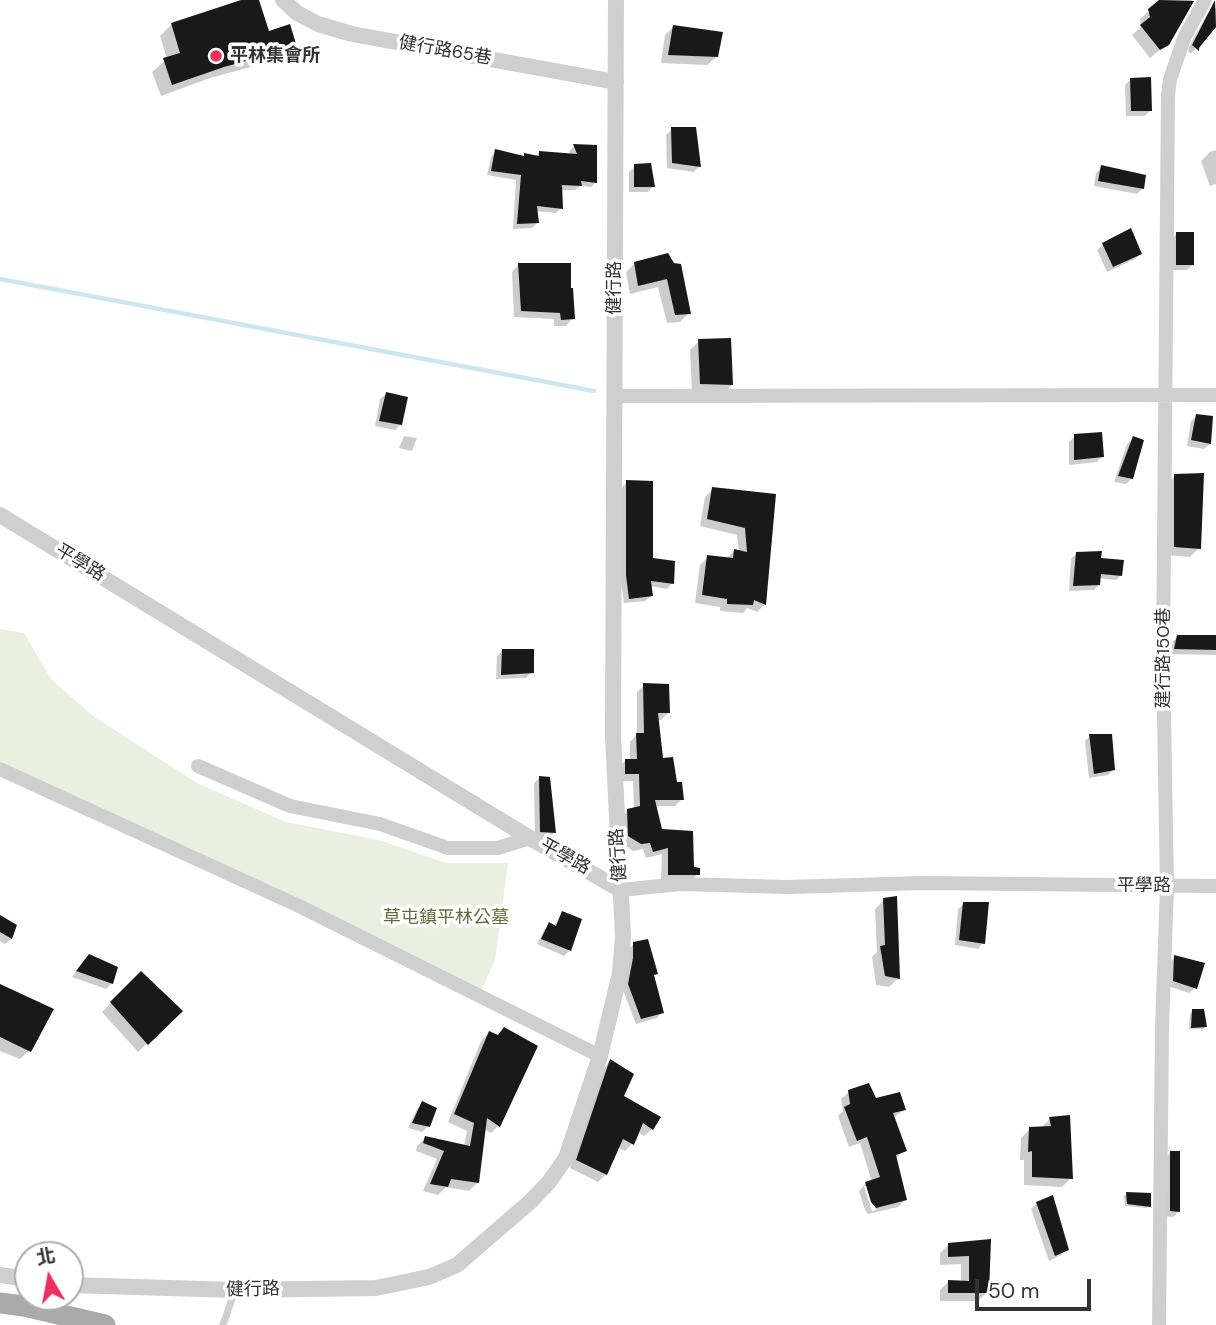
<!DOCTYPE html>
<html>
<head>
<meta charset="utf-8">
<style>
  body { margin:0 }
  #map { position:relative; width:1216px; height:1325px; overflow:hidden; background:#fff; font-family:"DM Sans","Noto Sans TC",sans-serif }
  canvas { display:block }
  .north { position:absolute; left:14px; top:1241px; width:70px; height:70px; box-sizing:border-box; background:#fff; border:2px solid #adadad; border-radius:50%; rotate:350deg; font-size:19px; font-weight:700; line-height:28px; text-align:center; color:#323232 }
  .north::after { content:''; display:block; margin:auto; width:24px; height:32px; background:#ec305e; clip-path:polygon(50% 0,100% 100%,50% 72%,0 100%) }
  .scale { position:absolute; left:975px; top:1279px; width:116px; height:32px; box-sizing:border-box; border:4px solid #323232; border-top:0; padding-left:9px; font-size:21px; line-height:24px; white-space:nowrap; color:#323232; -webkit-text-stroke:5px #fff; paint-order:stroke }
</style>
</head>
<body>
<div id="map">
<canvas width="1216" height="1325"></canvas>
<div class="north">北</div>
<div class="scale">50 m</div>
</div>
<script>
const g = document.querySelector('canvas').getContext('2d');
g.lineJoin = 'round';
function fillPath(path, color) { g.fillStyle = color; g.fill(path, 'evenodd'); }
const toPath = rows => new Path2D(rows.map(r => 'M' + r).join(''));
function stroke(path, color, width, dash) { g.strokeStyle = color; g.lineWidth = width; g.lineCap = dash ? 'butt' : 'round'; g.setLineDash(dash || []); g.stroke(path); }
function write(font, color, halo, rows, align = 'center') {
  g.font = font + ' "DM Sans","Noto Sans TC",sans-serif'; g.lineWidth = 7; g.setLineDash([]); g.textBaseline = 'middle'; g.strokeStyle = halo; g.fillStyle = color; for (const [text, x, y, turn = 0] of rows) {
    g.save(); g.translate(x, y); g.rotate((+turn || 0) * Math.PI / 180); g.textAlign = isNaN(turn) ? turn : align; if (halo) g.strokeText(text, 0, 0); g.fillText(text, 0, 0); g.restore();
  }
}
fillPath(toPath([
  [0,629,24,633,51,679,93,716,197,783,286,822,379,840,446,863,508,863,495,961,479,995,0,772]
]), '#eaefe0');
fillPath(toPath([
  [246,0,257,0,268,33,295,46,284,58,210,78,161,96,152,72,167,59,160,36,172,24],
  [1162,0,1192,0,1167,44,1150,58,1132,35,1141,27,1140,19],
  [1214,7,1216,9,1216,24,1191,54,1188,51,1189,47,1208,12],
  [674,26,717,56,707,65,661,63,665,35],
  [1131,79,1151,110,1145,116,1126,116,1125,85],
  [672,129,699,166,694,172,667,168,666,135],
  [574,146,596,182,591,187,580,186,575,190,560,190,561,208,556,213,536,211,537,223,532,228,513,229,516,180,487,175,491,157,496,151,522,158,535,157,539,153,571,155,569,151],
  [1216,150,1216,184,1210,186,1201,161,1210,152],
  [635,166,653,186,648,192,629,192,629,172],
  [1102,167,1143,188,1137,194,1094,186,1096,173],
  [1130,231,1140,254,1135,259,1107,272,1097,250,1103,245],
  [1177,234,1193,265,1187,270,1171,270,1171,239],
  [667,255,689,313,680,322,667,323,658,287,630,294,626,272,635,263],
  [519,264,573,318,566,326,554,326,554,319,514,317,512,272],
  [699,341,732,385,723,393,692,392,690,350],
  [386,394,401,424,395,430,375,426,380,399],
  [1197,416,1210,444,1204,449,1187,446,1191,421],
  [404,436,417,438,412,451,399,448],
  [1075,436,1102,456,1097,462,1069,465,1069,442],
  [1133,438,1132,478,1126,484,1114,482,1127,444],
  [1175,476,1199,548,1190,557,1165,555,1166,485],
  [627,482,652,560,672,583,667,589,650,586,651,596,645,601,624,603,621,582,621,488],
  [713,489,736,491,765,604,757,612,747,608,743,613,720,611,720,607,695,603,700,565,708,557,726,559,734,551,739,552,737,535,700,526,705,497],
  [1076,554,1100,560,1121,575,1116,580,1099,578,1099,585,1094,590,1069,591,1071,559],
  [1178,637,1216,637,1216,655,1170,654,1172,642],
  [503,650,532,672,526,678,496,679,497,656],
  [644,685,668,713,661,720,657,720,662,760,682,799,675,806,655,806,661,830,698,874,691,881,661,881,662,854,646,858,643,849,633,851,622,843,621,818,628,811,634,809,633,781,619,781,618,768,625,761,630,761,630,742,637,734,637,692],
  [1090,736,1114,769,1108,775,1089,778,1085,741],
  [539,778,554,832,549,838,535,837,534,783],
  [884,900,898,978,889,987,876,985,872,957,877,952,875,909],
  [964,904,983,943,978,949,955,945,958,909],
  [562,913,570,950,564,956,537,944,544,930,549,925,553,927],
  [0,920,15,925,11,939,5,944,0,941],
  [634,944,656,973,652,977,662,1012,657,1018,636,1024,623,990,628,949],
  [1175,957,1195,988,1189,993,1168,986,1169,963],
  [84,961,112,983,106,989,72,977],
  [141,973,180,1011,138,1052,102,1012],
  [0,987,29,1050,20,1059,0,1051],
  [1193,1011,1205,1026,1203,1029,1189,1029,1190,1014],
  [489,1033,497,1036,498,1126,491,1133,484,1129,477,1183,469,1191,446,1187,438,1195,423,1191,437,1159,416,1151,417,1146,425,1138,464,1146,467,1131,448,1122,481,1041],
  [610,1061,622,1097,652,1129,644,1136,637,1132,632,1144,625,1151,617,1147,606,1174,598,1182,570,1168,603,1069],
  [849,1092,904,1110,893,1118,905,1150,895,1159,905,1200,898,1207,868,1214,865,1210,859,1191,866,1183,872,1182,860,1143,849,1147,838,1116,843,1111,841,1099],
  [864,1186,868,1186,876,1210,872,1211],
  [422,1103,428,1126,422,1132,408,1128,417,1109],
  [1050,1119,1071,1178,1062,1187,1024,1185,1024,1160,1020,1160,1021,1138,1030,1129,1041,1128],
  [1171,1152,1178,1212,1173,1217,1165,1216,1165,1158],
  [1127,1193,1149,1206,1147,1208,1125,1206,1124,1196],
  [1037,1203,1067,1249,1061,1255,1049,1261,1031,1209],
  [989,1241,987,1292,978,1301,940,1301,940,1290,948,1282,961,1282,961,1264,940,1265,940,1253,949,1244]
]), '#0003');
stroke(toPath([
  [0,279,594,391]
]), '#cce7ef', 4.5);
fillPath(toPath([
  [241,0,259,0,269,31,290,24,297,47,224,67,172,85,163,58,180,53,171,23],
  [1159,0,1194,1,1169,45,1160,50,1140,25,1150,17,1148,9],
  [1215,0,1216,27,1199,48,1199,51,1192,45],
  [673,25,723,32,718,57,668,55],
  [1151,77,1152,111,1131,111,1130,78],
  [671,127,696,127,701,167,672,163],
  [573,144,597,145,597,183,581,181,582,186,562,185,563,209,537,206,539,223,517,224,521,175,491,171,495,149,524,156,524,153,539,156,539,151,577,154],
  [651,163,655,187,634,187,634,164],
  [1101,165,1146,175,1144,189,1098,181],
  [1131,228,1142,254,1113,267,1102,243],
  [1176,232,1194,232,1194,265,1176,265],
  [668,253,674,263,681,264,691,314,675,315,667,279,638,286,634,262],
  [518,263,571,263,571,288,573,288,575,319,561,320,560,313,521,311],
  [731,338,733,385,700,384,698,339],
  [386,392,408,397,402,425,379,421],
  [1196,414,1213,416,1211,444,1191,440],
  [1102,432,1104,457,1074,460,1074,434],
  [1133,436,1144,440,1133,479,1118,476],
  [1204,473,1201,549,1174,547,1174,474],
  [626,480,653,481,653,558,675,561,674,584,651,581,653,596,629,599,626,575],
  [712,487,776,494,766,605,754,600,753,605,727,604,727,599,702,595,707,555,733,558,734,549,747,552,745,528,707,519],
  [1102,551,1101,558,1124,560,1122,576,1101,574,1100,585,1073,586,1076,552],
  [1177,635,1216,635,1216,650,1174,649],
  [502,649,534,649,534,673,501,675],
  [643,683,669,684,670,713,658,713,663,758,673,757,677,782,682,782,684,800,655,800,662,829,693,831,694,867,700,868,700,875,668,875,668,848,653,852,650,843,641,844,628,836,627,809,640,806,639,774,625,774,625,759,637,759,636,733,644,733],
  [1089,734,1112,734,1115,770,1094,774],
  [539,776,550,777,556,833,540,832],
  [897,896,900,979,885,976,880,946,885,945,883,898],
  [963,902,989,902,985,944,959,940],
  [562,911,582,919,571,951,541,939,549,922,556,926],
  [0,915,17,925,12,939,0,932],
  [648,939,658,974,654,975,664,1013,641,1019,628,984,633,958,633,942],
  [89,954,118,967,113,984,76,971],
  [1174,955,1205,963,1197,989,1173,981],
  [141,971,183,1011,148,1045,110,1002],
  [0,984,54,1009,31,1052,0,1037],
  [1192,1009,1204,1009,1207,1027,1191,1028],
  [504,1027,538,1046,500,1127,487,1118,479,1183,451,1179,448,1187,430,1184,444,1151,423,1143,425,1136,470,1146,474,1123,454,1114,489,1031,498,1035],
  [610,1059,634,1074,624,1096,661,1117,653,1130,643,1123,634,1145,623,1139,607,1175,576,1160],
  [869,1083,876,1098,900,1092,906,1110,893,1113,907,1151,896,1155,907,1200,876,1208,871,1202,865,1182,880,1177,867,1137,857,1141,844,1107,850,1104,848,1090],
  [422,1101,437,1108,430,1127,412,1123],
  [1070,1115,1073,1179,1032,1177,1032,1151,1028,1152,1029,1127,1051,1126,1049,1117],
  [1170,1151,1180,1151,1180,1212,1170,1211],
  [1126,1192,1151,1193,1151,1207,1127,1204],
  [1053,1195,1069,1250,1055,1256,1036,1202],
  [991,1239,989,1293,948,1293,948,1280,969,1281,969,1256,948,1257,948,1243]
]), '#191919');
stroke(toPath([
  [223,1325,235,1290]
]), '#cfcfcf', 7);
stroke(toPath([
  [614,396,1216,395],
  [198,766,290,806,380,824,448,848,498,848,530,838],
  [0,769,299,906,600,1056],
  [621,890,680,884,788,887,922,883,1216,886],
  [1159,1325,1162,1028,1167,887,1163,657,1168,96,1170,79,1185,36,1205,0]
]), '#cfcfcf', 14);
stroke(toPath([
  [283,0,297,13,318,24,352,34,616,82],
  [0,515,530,838,621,890],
  [0,1275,28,1279],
  [70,1285,235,1290,376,1288,429,1277,457,1265,531,1201,549,1182,566,1158,600,1056,620,973,623,936,613,736,616,0]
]), '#cfcfcf', 16);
stroke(toPath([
  [0,1303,24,1306,105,1325]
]), '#aaa', 21);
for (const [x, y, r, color] of [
  [216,56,7,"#ec305e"]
]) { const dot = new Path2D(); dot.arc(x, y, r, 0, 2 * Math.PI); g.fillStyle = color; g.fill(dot); stroke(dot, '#fff', 2.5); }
write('18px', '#323232', '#fff', [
  ["健行路65巷",445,51,10],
  ["健行路",615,288,-90],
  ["平學路",80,563,31],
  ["建行路150巷",1164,658,-90],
  ["健行路",619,855,-94],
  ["平學路",565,857,29],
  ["平學路",1144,886],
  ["健行路",253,1290,-1]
]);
write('bold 18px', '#323232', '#fff', [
  ["平林集會所",230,56]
], 'left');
write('18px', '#5d703c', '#fff', [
  ["草屯鎮平林公墓",446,918]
]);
</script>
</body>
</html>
